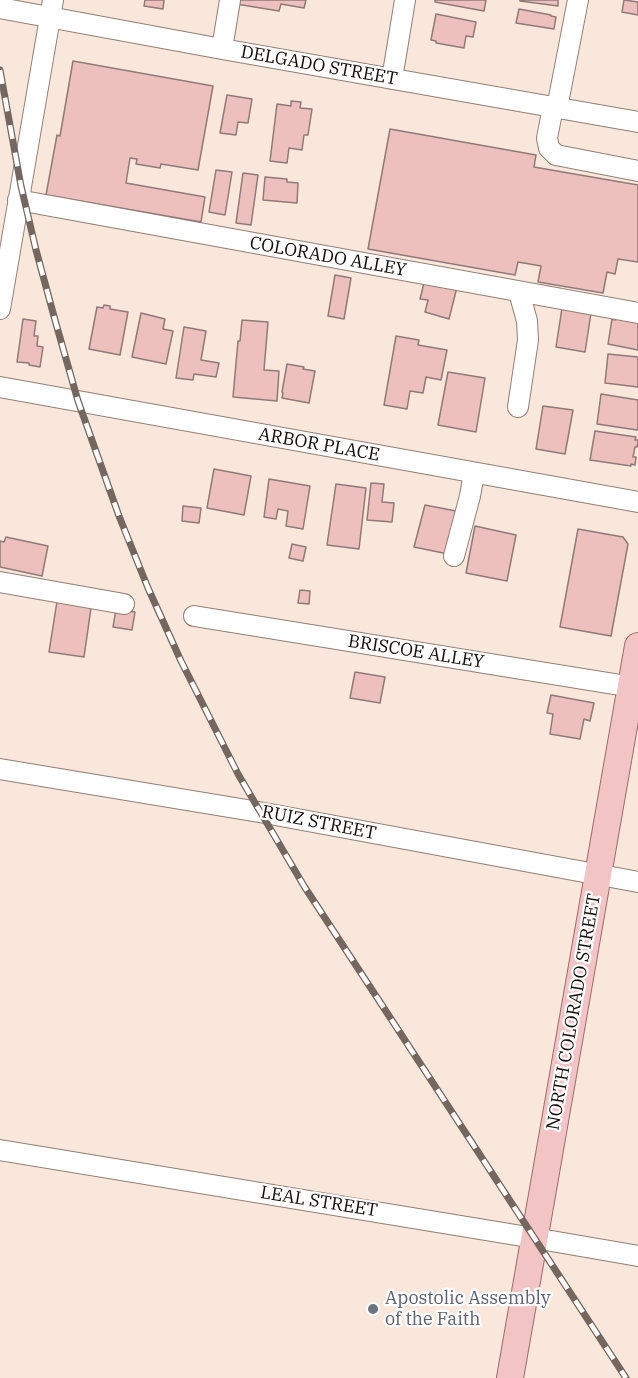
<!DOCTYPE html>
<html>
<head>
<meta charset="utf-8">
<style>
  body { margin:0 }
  canvas { display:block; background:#fae7db }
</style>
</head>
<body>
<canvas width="638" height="1378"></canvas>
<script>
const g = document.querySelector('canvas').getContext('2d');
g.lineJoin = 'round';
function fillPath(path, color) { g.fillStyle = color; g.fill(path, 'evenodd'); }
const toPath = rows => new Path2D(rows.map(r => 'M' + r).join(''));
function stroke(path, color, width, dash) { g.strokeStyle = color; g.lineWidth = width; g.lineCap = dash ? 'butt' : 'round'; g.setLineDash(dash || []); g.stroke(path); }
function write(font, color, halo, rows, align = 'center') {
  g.font = font + ' "IBM Plex Serif",serif'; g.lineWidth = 4.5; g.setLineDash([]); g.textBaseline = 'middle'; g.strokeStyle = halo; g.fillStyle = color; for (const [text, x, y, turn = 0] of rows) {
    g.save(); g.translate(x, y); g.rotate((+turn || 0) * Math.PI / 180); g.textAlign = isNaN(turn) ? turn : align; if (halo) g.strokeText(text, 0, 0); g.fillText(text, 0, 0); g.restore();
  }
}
const building = toPath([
  [145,0,164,0,163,9,144,6,145,0],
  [237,0,306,0,304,8,281,4,279,11,236,4,237,0],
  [435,0,486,0,484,11,435,2,435,0],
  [520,0,558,0,558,6,520,1,520,0],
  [624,0,638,2,638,15,622,12,624,0],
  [519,9,551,15,551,16,556,17,554,29,516,23,519,9],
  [436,14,476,22,473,37,466,36,464,48,436,43,436,41,431,40,436,14],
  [73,61,213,86,198,170,161,164,160,168,136,164,137,159,130,158,126,183,205,197,201,222,46,195,57,135,60,136,73,61],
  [227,95,252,99,248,123,238,122,236,135,220,133,227,95],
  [291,101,301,102,300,108,312,109,308,135,304,135,302,150,289,148,287,163,270,161,277,104,291,106,291,101],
  [390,129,536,155,534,167,638,185,638,262,618,259,615,274,607,272,603,293,538,282,541,266,518,262,515,275,368,249,390,129],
  [216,170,232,172,225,215,209,212,216,170],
  [243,173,258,175,251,225,236,223,243,173],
  [265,177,287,179,287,182,298,183,297,203,263,200,265,177],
  [335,275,351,278,344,319,328,316,335,275],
  [425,279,457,287,449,319,425,312,428,300,420,299,425,279],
  [104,305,110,306,110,309,128,312,120,355,89,349,97,307,103,308,104,305],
  [562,308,591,313,585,352,556,347,562,308],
  [141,313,165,319,163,329,173,331,166,364,132,357,141,313],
  [616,316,638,319,638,350,608,344,612,319,615,320,616,316],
  [23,319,36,321,34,336,38,336,37,346,43,347,40,367,29,365,29,363,17,362,23,319],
  [242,320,268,322,264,370,279,371,277,401,233,397,238,341,240,341,242,320],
  [184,327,206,331,201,360,219,363,216,377,194,374,193,380,176,378,184,327],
  [396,336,419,340,418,345,447,350,441,380,426,377,423,393,410,391,407,409,384,405,396,336],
  [608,354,638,357,638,387,605,383,608,354],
  [287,364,304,367,303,369,315,371,309,403,282,398,283,393,282,392,287,364],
  [448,372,485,378,476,432,438,425,448,372],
  [601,394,638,400,638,429,637,430,597,424,601,394],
  [543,406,573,410,565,454,536,449,543,406],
  [595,431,636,437,635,440,638,440,638,443,637,447,635,447,633,457,636,457,635,465,631,464,631,466,590,460,595,431],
  [214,469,251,476,244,515,207,508,214,469],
  [269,479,310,486,303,529,286,526,288,511,278,509,276,519,264,517,269,479],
  [371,483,384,484,382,502,394,503,392,522,367,520,371,483],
  [336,484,366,488,359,549,327,545,336,484],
  [425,505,456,511,448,554,414,547,425,505],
  [183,506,201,508,199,523,182,521,183,506],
  [475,526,516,535,507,581,466,573,475,526],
  [578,529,623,537,628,544,611,636,560,627,578,529],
  [6,537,48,546,42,576,0,567,0,541,4,542,6,537],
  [292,544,306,547,303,561,289,558,292,544],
  [300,590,310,591,309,604,298,603,300,590],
  [58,595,92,601,84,657,49,652,58,595],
  [116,609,135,612,132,630,113,627,116,609],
  [355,672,385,677,380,703,350,698,355,672],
  [551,695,594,703,590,721,584,719,580,739,550,734,553,714,547,713,551,695]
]);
fillPath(building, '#edc0bd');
stroke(building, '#8f7a79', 1.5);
const minor = toPath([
  [0,8,222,49,638,122],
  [222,49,230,0],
  [392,79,405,0],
  [553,107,547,138,549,148,556,155,638,171],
  [557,108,578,0],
  [18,200,638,313],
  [0,309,53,0],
  [0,387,638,502],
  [518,407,528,340,527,321,519,292],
  [454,556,470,496,474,473],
  [0,582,124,604],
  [194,616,638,688],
  [0,769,259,812,638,882],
  [0,1150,534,1238,638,1256]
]);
const major = toPath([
  [510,1378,638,646]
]);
stroke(minor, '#917f75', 22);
stroke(major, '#9e6a6a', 28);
stroke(minor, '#fff', 20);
stroke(major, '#f2c4c5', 26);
const rail = toPath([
  [0,70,21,186,36,250,55,320,78,401,119,516,148,588,181,661,238,774,304,886,626,1378]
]);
stroke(rail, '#736760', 7);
stroke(rail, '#fff', 4.5, [14]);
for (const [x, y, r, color] of [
  [373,1309,6,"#6b7280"]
]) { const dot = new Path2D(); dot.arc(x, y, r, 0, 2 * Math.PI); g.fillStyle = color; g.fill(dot); stroke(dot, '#fff', 2); }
write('18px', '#120c08', '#fff', [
  ["DELGADO STREET",319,66,10],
  ["COLORADO ALLEY",328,257,10],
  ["ARBOR PLACE",319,445,10],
  ["BRISCOE ALLEY",416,652,9],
  ["RUIZ STREET",319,823,11],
  ["NORTH COLORADO STREET",574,1012,-80],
  ["LEAL STREET",319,1202,9]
]);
write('18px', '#5b616d', '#fff', [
  ["Apostolic Assembly",385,1299],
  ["of the Faith",385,1320]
], 'left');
</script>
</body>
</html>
